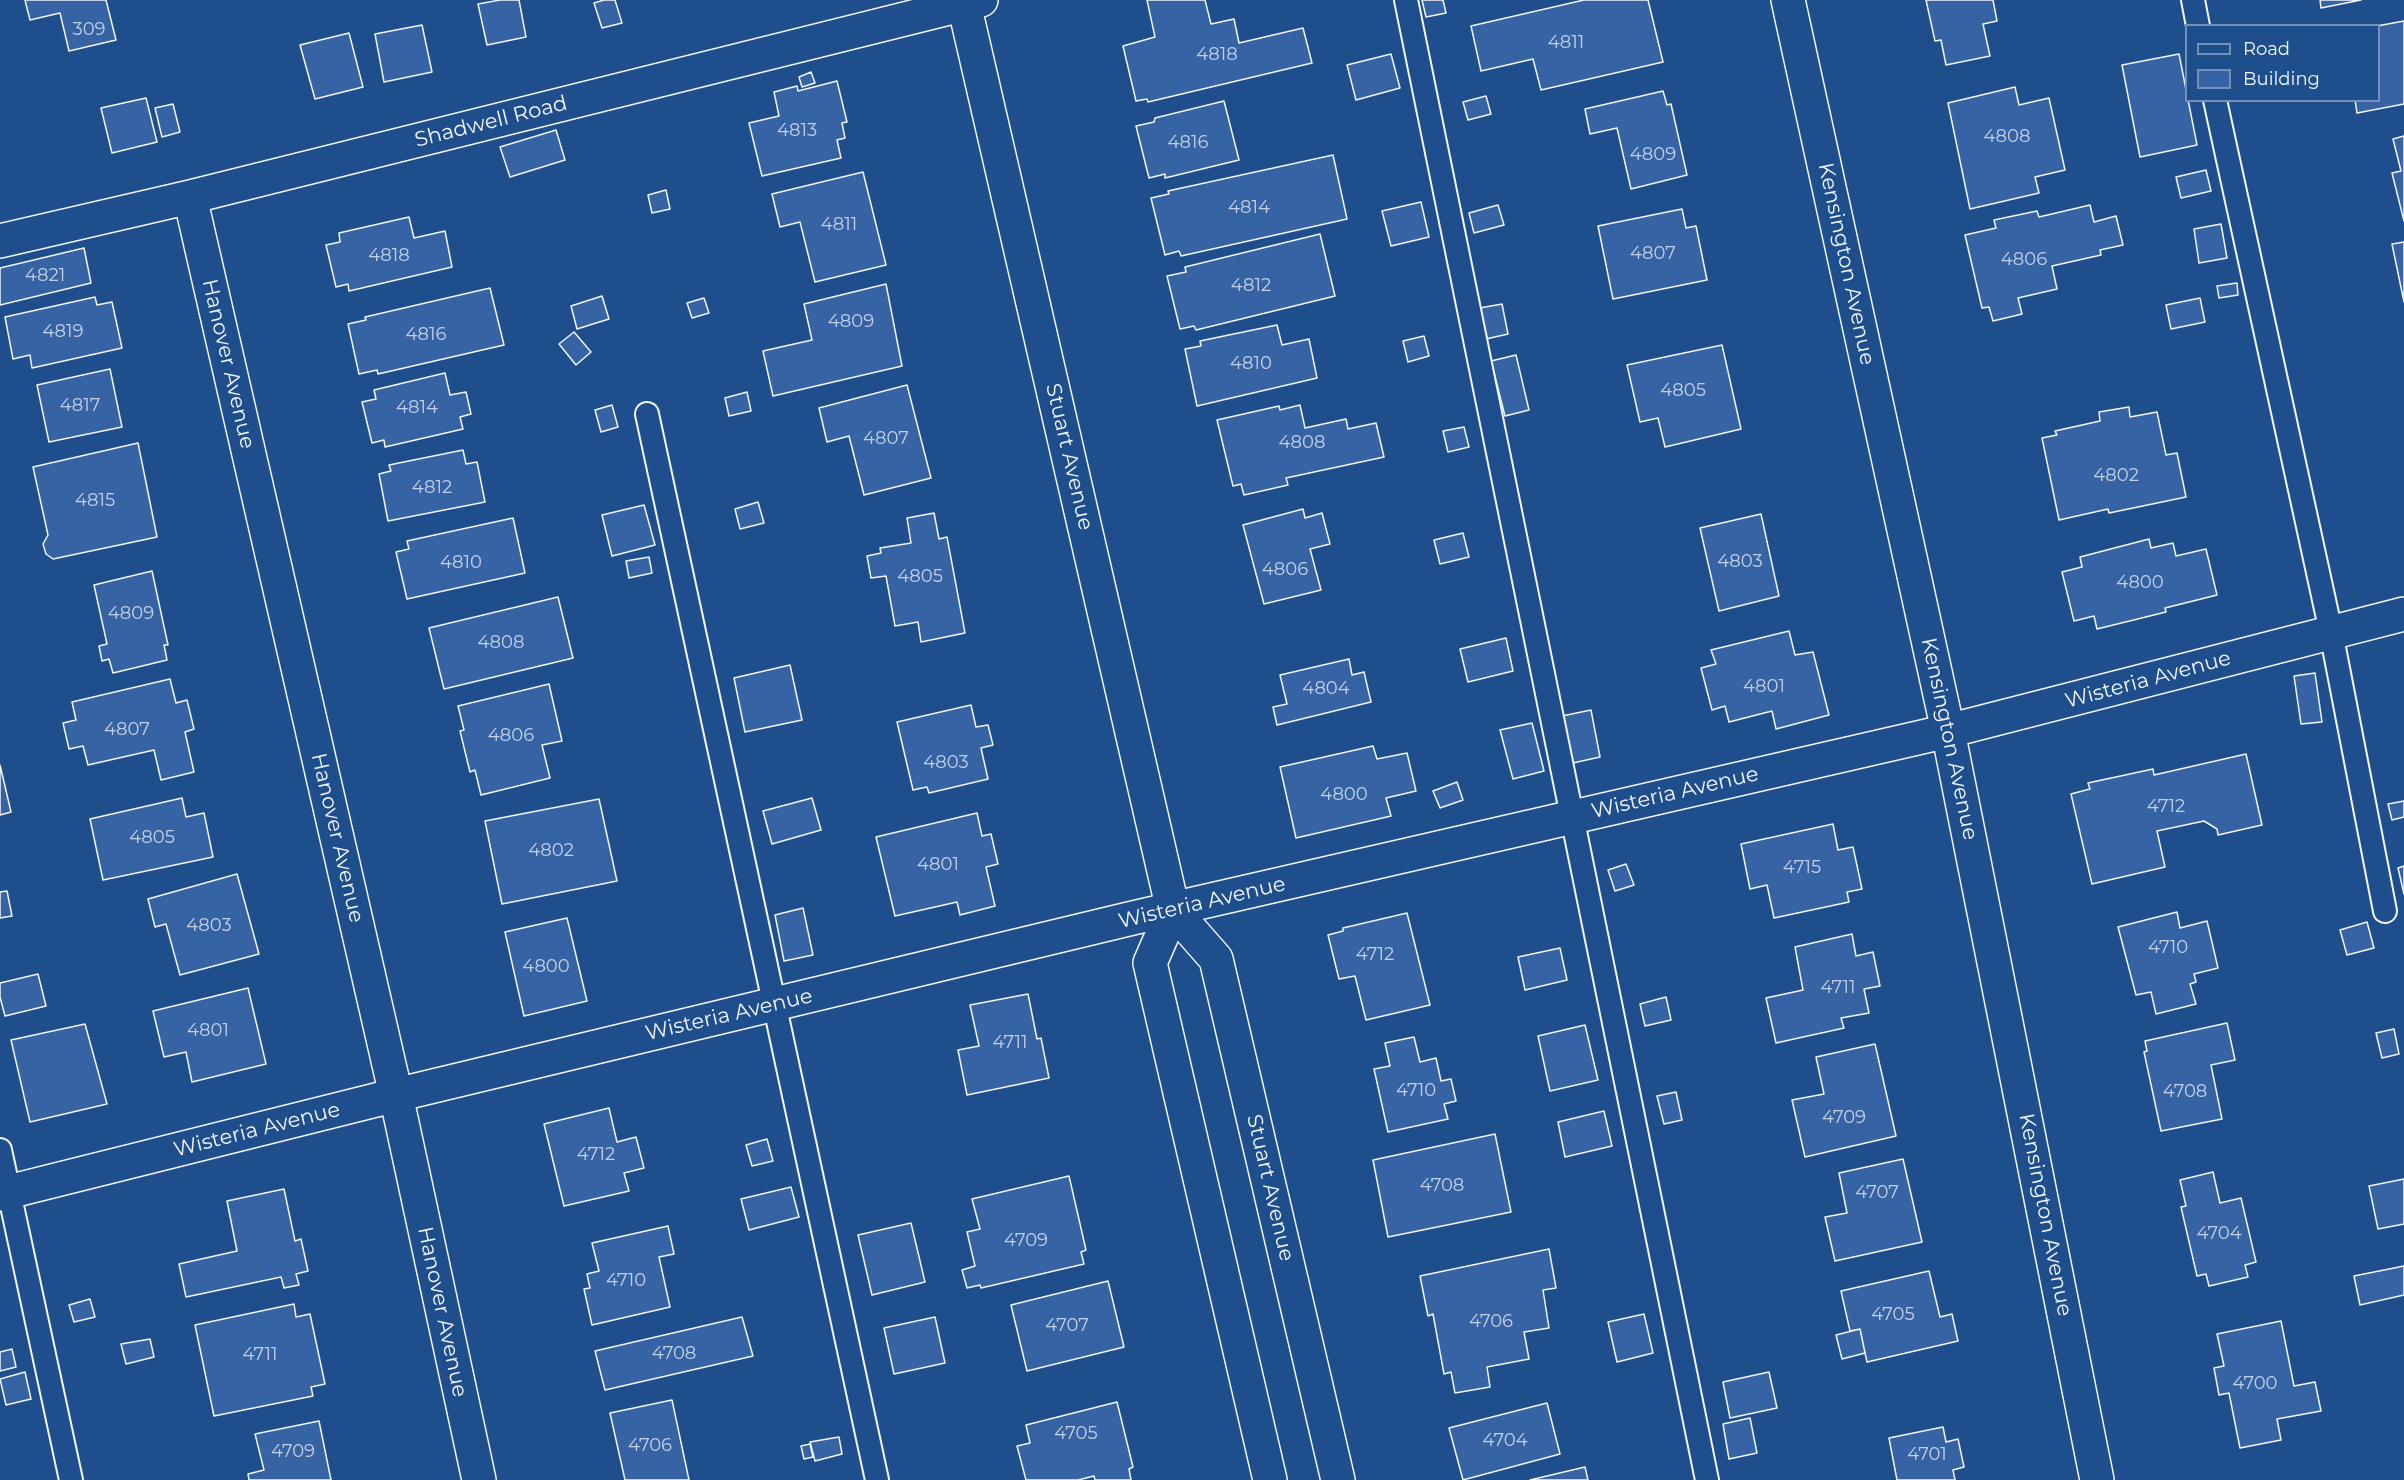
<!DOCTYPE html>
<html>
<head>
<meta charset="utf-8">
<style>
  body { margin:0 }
  #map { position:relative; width:2404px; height:1480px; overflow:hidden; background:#1f4e8c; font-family:Montserrat,sans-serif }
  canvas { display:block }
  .legend { position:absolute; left:2185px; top:24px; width:195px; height:78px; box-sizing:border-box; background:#1f4e8c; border:2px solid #7391ba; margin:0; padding:8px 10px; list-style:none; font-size:18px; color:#f2f6ff }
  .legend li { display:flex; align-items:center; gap:12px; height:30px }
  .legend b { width:30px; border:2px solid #7391ba }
</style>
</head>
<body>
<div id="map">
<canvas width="2404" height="1480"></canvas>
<ul class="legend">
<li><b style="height:8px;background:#1f4e8c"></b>Road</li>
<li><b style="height:16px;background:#3563a3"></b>Building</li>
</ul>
</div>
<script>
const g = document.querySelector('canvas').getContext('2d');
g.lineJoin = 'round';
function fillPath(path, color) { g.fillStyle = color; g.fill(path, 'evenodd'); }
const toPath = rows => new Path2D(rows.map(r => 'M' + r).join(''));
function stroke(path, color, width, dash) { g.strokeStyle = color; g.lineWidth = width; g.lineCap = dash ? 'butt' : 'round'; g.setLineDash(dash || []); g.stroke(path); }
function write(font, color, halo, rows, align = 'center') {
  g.font = font + ' Montserrat,sans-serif'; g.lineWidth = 4.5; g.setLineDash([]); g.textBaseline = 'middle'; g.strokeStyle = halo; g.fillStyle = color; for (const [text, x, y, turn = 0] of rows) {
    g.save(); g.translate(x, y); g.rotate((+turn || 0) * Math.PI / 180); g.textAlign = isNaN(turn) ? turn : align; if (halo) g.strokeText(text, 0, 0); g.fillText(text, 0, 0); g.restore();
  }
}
const building = toPath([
  [25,0,106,0,116,40,69,51,60,13,30,20,25,0],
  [500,0,519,0,526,37,487,45,478,4,500,0],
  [604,0,615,0,622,23,602,28,594,3,604,0],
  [1147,0,1205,0,1211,24,1234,19,1239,43,1303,28,1312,63,1148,102,1147,99,1136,101,1123,46,1155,37,1147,0],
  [1422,0,1443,0,1446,13,1426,17,1422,0],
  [1584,0,1648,0,1663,62,1541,90,1533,59,1481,71,1471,26,1584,0],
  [1926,0,1993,0,1997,21,1983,24,1990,56,1946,65,1941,40,1935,41,1926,0],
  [2320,0,2361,0,2321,8,2320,0],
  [2404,21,2404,104,2357,113,2355,100,2378,100,2377,26,2404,21],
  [422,25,432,72,384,82,375,34,422,25],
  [349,33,363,87,315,99,300,45,349,33],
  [1391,54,1400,88,1356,100,1347,65,1391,54],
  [2179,54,2197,145,2140,157,2122,65,2179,54],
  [811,72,815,83,802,87,799,77,811,72],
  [837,81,847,122,842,123,845,138,837,140,841,158,762,176,749,123,779,116,774,92,797,86,798,91,837,81],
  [2015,87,2019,105,2049,98,2065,170,2035,177,2039,193,1970,209,1948,103,2015,87],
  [1663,91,1667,105,1671,104,1687,175,1631,189,1617,128,1590,134,1585,109,1663,91],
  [1486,96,1491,114,1468,120,1463,102,1486,96],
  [146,98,157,142,112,153,101,108,146,98],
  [1224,101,1239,160,1165,178,1165,174,1149,178,1136,126,1154,122,1155,118,1224,101],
  [173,104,180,132,162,137,155,108,173,104],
  [556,130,565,160,510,177,500,147,556,130],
  [2404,136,2404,221,2392,173,2401,171,2393,139,2404,136],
  [1333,155,1347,219,1181,256,1179,251,1165,255,1151,198,1169,194,1168,191,1333,155],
  [2206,170,2211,191,2181,198,2176,177,2206,170],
  [863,172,886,265,815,282,800,222,780,227,772,194,863,172],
  [666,190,670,209,652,213,648,195,666,190],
  [1421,202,1429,237,1391,246,1382,211,1421,202],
  [1498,205,1504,225,1474,233,1469,213,1498,205],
  [2090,205,2094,222,2116,216,2123,245,2100,250,2101,255,2052,266,2057,289,2018,298,2022,314,1993,321,1989,307,1982,308,1965,235,1996,228,1994,220,2037,211,2039,217,2090,205],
  [1682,209,1686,228,1696,226,1707,280,1613,299,1598,226,1682,209],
  [409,217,414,238,445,231,452,267,349,291,348,284,336,287,326,245,340,242,339,233,409,217],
  [2221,224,2227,258,2199,263,2194,229,2221,224],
  [1320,234,1335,296,1196,330,1194,326,1180,329,1167,276,1186,272,1185,267,1320,234],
  [2404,242,2404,302,2392,244,2404,242],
  [84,248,91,283,0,305,0,268,84,248],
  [2237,283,2238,295,2219,298,2217,286,2237,283],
  [886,284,902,366,773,396,763,351,812,340,804,304,886,284],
  [490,288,504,345,378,374,377,370,359,374,348,324,366,320,365,317,490,288],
  [602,296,609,319,577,329,571,306,602,296],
  [95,297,97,305,112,302,122,348,32,368,30,355,13,359,5,317,95,297],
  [704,298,709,313,692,318,687,303,704,298],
  [2200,298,2205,322,2171,329,2166,305,2200,298],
  [1502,304,1508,334,1486,339,1480,308,1502,304],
  [1277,325,1282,345,1309,339,1317,378,1197,406,1185,349,1201,346,1200,341,1277,325],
  [574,332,591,352,576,365,559,344,574,332],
  [1424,336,1429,356,1408,362,1403,341,1424,336],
  [1722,345,1741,429,1665,447,1658,418,1640,422,1627,365,1722,345],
  [1516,355,1529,410,1505,416,1491,361,1516,355],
  [110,369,122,427,49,442,37,385,110,369],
  [445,373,450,395,466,392,471,414,460,417,463,429,385,447,384,440,372,443,362,402,376,399,374,390,445,373],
  [907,385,931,478,864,495,849,436,827,442,819,408,907,385],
  [747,392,751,411,729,416,725,398,747,392],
  [612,405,618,427,601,432,595,410,612,405],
  [1300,405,1305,428,1346,419,1348,429,1376,423,1384,457,1286,478,1288,485,1244,495,1241,484,1233,486,1217,420,1279,406,1280,410,1300,405],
  [2129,407,2130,417,2157,412,2166,455,2177,453,2186,497,2109,513,2108,509,2059,520,2042,438,2057,435,2055,431,2100,421,2099,412,2129,407],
  [1464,427,1469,447,1448,452,1443,431,1464,427],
  [138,443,157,537,53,559,46,554,43,544,48,535,33,467,138,443],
  [463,450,466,464,477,462,485,502,388,521,379,474,391,471,389,465,463,450],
  [758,502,764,523,740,529,735,509,758,502],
  [644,505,655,545,612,556,602,515,644,505],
  [1303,509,1305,518,1322,513,1330,544,1310,549,1321,590,1264,604,1243,525,1303,509],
  [934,513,939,539,947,537,965,633,921,642,918,622,895,626,886,576,871,578,867,556,881,553,880,548,911,543,907,518,934,513],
  [1761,514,1779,596,1719,611,1700,528,1761,514],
  [513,518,525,573,407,599,396,552,409,549,407,541,513,518],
  [1463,533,1469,557,1440,564,1434,540,1463,533],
  [2149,539,2151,548,2173,543,2176,556,2206,549,2217,595,2165,608,2166,612,2097,629,2094,616,2074,621,2062,572,2082,567,2080,557,2149,539],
  [649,557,652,573,629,578,626,561,649,557],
  [152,571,168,645,164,645,167,660,113,673,109,659,102,661,99,646,107,644,94,585,152,571],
  [558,597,573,658,444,689,429,628,558,597],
  [1789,631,1795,655,1813,652,1829,715,1776,729,1772,711,1729,722,1725,706,1712,710,1701,668,1716,664,1711,650,1789,631],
  [1506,638,1513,671,1468,682,1460,649,1506,638],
  [1349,659,1352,675,1364,672,1371,702,1277,725,1273,707,1287,704,1280,675,1349,659],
  [790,665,802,720,745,732,734,678,790,665],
  [2315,673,2322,722,2301,724,2294,676,2315,673],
  [170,679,176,703,187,700,194,729,185,732,194,772,161,780,154,750,88,765,83,746,69,749,63,723,76,720,72,702,170,679],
  [549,684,562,741,542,745,550,778,481,795,475,770,470,772,460,731,464,730,458,706,549,684],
  [971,705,976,727,988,725,993,745,981,748,988,779,929,793,927,787,913,790,897,722,971,705],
  [1591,710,1600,757,1573,763,1562,716,1591,710],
  [1532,723,1544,771,1513,779,1500,730,1532,723],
  [1373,746,1377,759,1407,753,1416,791,1386,798,1391,816,1296,838,1280,767,1373,746],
  [2246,754,2262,825,2218,835,2217,829,2204,821,2157,831,2165,867,2092,884,2071,794,2090,789,2088,783,2153,769,2154,775,2246,754],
  [0,765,11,812,0,815,0,765],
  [1457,782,1463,800,1440,808,1433,791,1457,782],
  [182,798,186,817,204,813,213,857,103,880,90,819,182,798],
  [812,798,821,830,772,844,763,811,812,798],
  [599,799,617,881,502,904,485,821,599,799],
  [2404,801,2404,817,2392,820,2388,804,2404,801],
  [977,813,982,836,991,834,998,864,986,867,995,906,960,915,957,902,895,916,876,837,977,813],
  [1833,824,1838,850,1853,847,1862,889,1847,892,1849,902,1774,918,1767,885,1750,889,1741,844,1833,824],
  [1626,864,1634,885,1615,891,1608,870,1626,864],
  [2404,866,2404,894,2398,868,2404,866],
  [237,874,259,954,180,975,166,924,155,927,148,899,237,874],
  [7,891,12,916,0,918,0,892,7,891],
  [803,908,813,955,784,961,775,915,803,908],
  [2177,912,2180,928,2207,921,2218,968,2194,974,2196,982,2190,984,2196,1004,2156,1014,2151,992,2136,995,2118,927,2177,912],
  [1407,913,1430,1005,1366,1020,1355,976,1339,979,1328,935,1343,931,1343,928,1407,913],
  [567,918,587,1001,524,1016,505,932,567,918],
  [2367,922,2374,948,2347,955,2340,930,2367,922],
  [1852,934,1856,956,1873,952,1880,986,1864,989,1869,1013,1841,1018,1844,1028,1776,1043,1766,998,1803,990,1795,947,1852,934],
  [1560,948,1567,980,1525,990,1518,957,1560,948],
  [38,974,46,1006,5,1016,0,997,0,983,38,974],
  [248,988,266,1064,192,1082,186,1052,164,1057,153,1011,248,988],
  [1028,994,1037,1039,1041,1038,1049,1078,967,1095,958,1050,979,1046,970,1005,1028,994],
  [1666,997,1671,1020,1645,1026,1640,1004,1666,997],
  [2227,1023,2235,1060,2211,1065,2222,1119,2161,1131,2144,1052,2147,1051,2145,1041,2227,1023],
  [85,1024,107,1104,30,1122,11,1040,85,1024],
  [1585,1025,1598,1080,1550,1091,1538,1036,1585,1025],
  [2394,1029,2399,1054,2382,1058,2376,1033,2394,1029],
  [1414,1037,1420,1062,1436,1058,1441,1081,1451,1079,1456,1101,1444,1104,1448,1119,1388,1132,1374,1069,1390,1066,1385,1043,1414,1037],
  [1875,1044,1896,1136,1805,1157,1792,1100,1824,1094,1816,1057,1875,1044],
  [1676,1092,1682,1120,1664,1124,1657,1096,1676,1092],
  [609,1108,617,1142,636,1137,644,1168,624,1173,629,1191,564,1206,544,1124,609,1108],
  [1604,1111,1612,1146,1565,1157,1558,1122,1604,1111],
  [1495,1134,1511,1212,1388,1237,1373,1160,1495,1134],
  [767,1139,773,1161,752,1166,746,1145,767,1139],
  [1903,1159,1922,1242,1835,1261,1825,1217,1847,1213,1839,1173,1903,1159],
  [2213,1172,2220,1203,2241,1198,2256,1262,2245,1265,2248,1277,2209,1286,2206,1274,2197,1276,2181,1207,2186,1206,2180,1180,2213,1172],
  [1069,1176,1086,1250,1081,1252,1084,1264,981,1288,980,1285,967,1288,962,1270,975,1266,967,1232,980,1229,972,1199,1069,1176],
  [2404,1179,2404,1224,2378,1229,2369,1186,2404,1179],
  [791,1187,799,1217,749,1230,741,1199,791,1187],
  [284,1189,295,1241,301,1239,308,1271,296,1274,299,1285,284,1288,281,1277,186,1297,179,1264,237,1251,227,1201,284,1189],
  [911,1223,925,1282,872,1295,858,1235,911,1223],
  [668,1226,674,1254,659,1257,670,1307,592,1325,584,1289,590,1288,587,1274,599,1271,592,1243,668,1226],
  [1549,1249,1556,1288,1543,1290,1549,1328,1524,1332,1529,1359,1487,1367,1490,1387,1455,1393,1451,1372,1444,1374,1433,1314,1428,1316,1420,1276,1549,1249],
  [2404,1266,2404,1295,2360,1305,2354,1276,2404,1266],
  [1929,1271,1940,1317,1952,1314,1958,1341,1867,1362,1860,1329,1850,1331,1841,1291,1929,1271],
  [1108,1281,1124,1347,1027,1371,1011,1305,1108,1281],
  [90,1299,95,1317,74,1322,69,1305,90,1299],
  [294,1304,296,1317,310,1314,325,1384,311,1387,313,1396,214,1416,195,1325,294,1304],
  [1644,1314,1653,1353,1617,1362,1608,1322,1644,1314],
  [742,1317,753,1356,605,1390,595,1351,742,1317],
  [935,1317,945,1363,894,1374,884,1328,935,1317],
  [2281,1321,2294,1386,2315,1382,2321,1411,2277,1419,2281,1440,2240,1448,2229,1393,2219,1395,2214,1368,2224,1366,2217,1334,2281,1321],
  [1860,1329,1865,1353,1842,1359,1836,1335,1860,1329],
  [150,1339,154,1357,126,1364,121,1344,150,1339],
  [12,1349,16,1367,0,1371,0,1352,12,1349],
  [25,1372,31,1399,6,1405,0,1379,25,1372],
  [1769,1372,1777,1408,1730,1418,1723,1382,1769,1372],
  [672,1400,689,1480,625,1480,610,1413,672,1400],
  [1117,1402,1133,1467,1129,1469,1131,1480,1095,1480,1094,1476,1078,1480,1026,1480,1017,1446,1030,1443,1026,1425,1117,1402],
  [1547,1403,1560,1454,1463,1480,1449,1428,1547,1403],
  [1750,1418,1757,1453,1729,1459,1723,1424,1750,1418],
  [319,1421,331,1480,249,1480,248,1474,264,1470,255,1434,319,1421],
  [1943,1427,1946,1442,1958,1439,1964,1467,1953,1470,1955,1480,1897,1480,1889,1438,1943,1427],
  [839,1437,842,1454,815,1461,810,1442,839,1437],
  [810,1444,813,1457,804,1459,801,1446,810,1444],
  [1585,1467,1588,1480,1530,1480,1585,1467]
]);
fillPath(building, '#3563a3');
stroke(building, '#f2f6ff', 1.5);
const lane = toPath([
  [1406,0,1707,1480],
  [2193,0,2198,26],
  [2215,100,2331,632,2385,911],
  [647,414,877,1480],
  [0,1150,71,1480]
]);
const street = toPath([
  [1788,0,1948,731,2097,1480],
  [964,4,1173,910,1216,959,1338,1480],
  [190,197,396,1095,479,1480],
  [0,241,190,197,981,0],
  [1173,910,1150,963,1270,1480],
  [0,1194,396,1095,1137,917,1948,731,2404,614]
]);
stroke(lane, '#f2f6ff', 26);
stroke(street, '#f2f6ff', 36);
stroke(lane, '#1f4e8c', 22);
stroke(street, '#1f4e8c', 33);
write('18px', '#c3d1e8', null, [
  ["309",89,30],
  ["4811",1566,43],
  ["4818",1217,55],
  ["4813",797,131],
  ["4808",2007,137],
  ["4816",1188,143],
  ["4809",1653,155],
  ["4814",1249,208],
  ["4811",839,225],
  ["4807",1653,254],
  ["4818",389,256],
  ["4806",2024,260],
  ["4821",45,276],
  ["4812",1251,286],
  ["4809",851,322],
  ["4819",63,332],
  ["4816",426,335],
  ["4810",1251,364],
  ["4805",1683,391],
  ["4817",80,406],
  ["4814",417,408],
  ["4807",886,439],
  ["4808",1302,443],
  ["4802",2116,476],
  ["4812",432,488],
  ["4815",95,501],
  ["4803",1740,562],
  ["4810",461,563],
  ["4806",1285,570],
  ["4805",920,577],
  ["4800",2140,583],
  ["4809",131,614],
  ["4808",501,643],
  ["4801",1764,687],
  ["4804",1326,689],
  ["4807",127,730],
  ["4806",511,736],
  ["4803",946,763],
  ["4800",1344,795],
  ["4712",2166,807],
  ["4805",152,838],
  ["4802",551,851],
  ["4801",938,865],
  ["4715",1802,868],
  ["4803",209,926],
  ["4710",2168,948],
  ["4712",1375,955],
  ["4800",546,967],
  ["4711",1838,988],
  ["4801",208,1031],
  ["4711",1010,1043],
  ["4710",1416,1091],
  ["4708",2185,1092],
  ["4709",1844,1118],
  ["4712",596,1155],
  ["4708",1442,1186],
  ["4707",1877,1193],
  ["4704",2219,1234],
  ["4709",1026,1241],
  ["4710",626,1281],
  ["4705",1893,1315],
  ["4706",1491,1322],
  ["4707",1067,1326],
  ["4708",674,1354],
  ["4711",260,1355],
  ["4700",2255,1384],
  ["4705",1076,1434],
  ["4704",1505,1441],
  ["4706",650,1446],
  ["4709",293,1452],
  ["4701",1927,1455]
]);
write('21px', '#f2f6ff', '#1f4e8c', [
  ["Shadwell Road",491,122,-14],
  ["Kensington Avenue",1846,264,78],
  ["Hanover Avenue",228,364,77],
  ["Stuart Avenue",1069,457,77],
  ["Wisteria Avenue",2148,680,-15],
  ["Kensington Avenue",1949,739,78],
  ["Wisteria Avenue",1675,793,-13],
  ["Hanover Avenue",337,838,77],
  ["Wisteria Avenue",1202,903,-13],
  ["Wisteria Avenue",729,1015,-13],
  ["Wisteria Avenue",257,1130,-14],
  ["Stuart Avenue",1270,1188,77],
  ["Kensington Avenue",2045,1215,79],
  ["Hanover Avenue",442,1312,78]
]);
</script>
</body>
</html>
